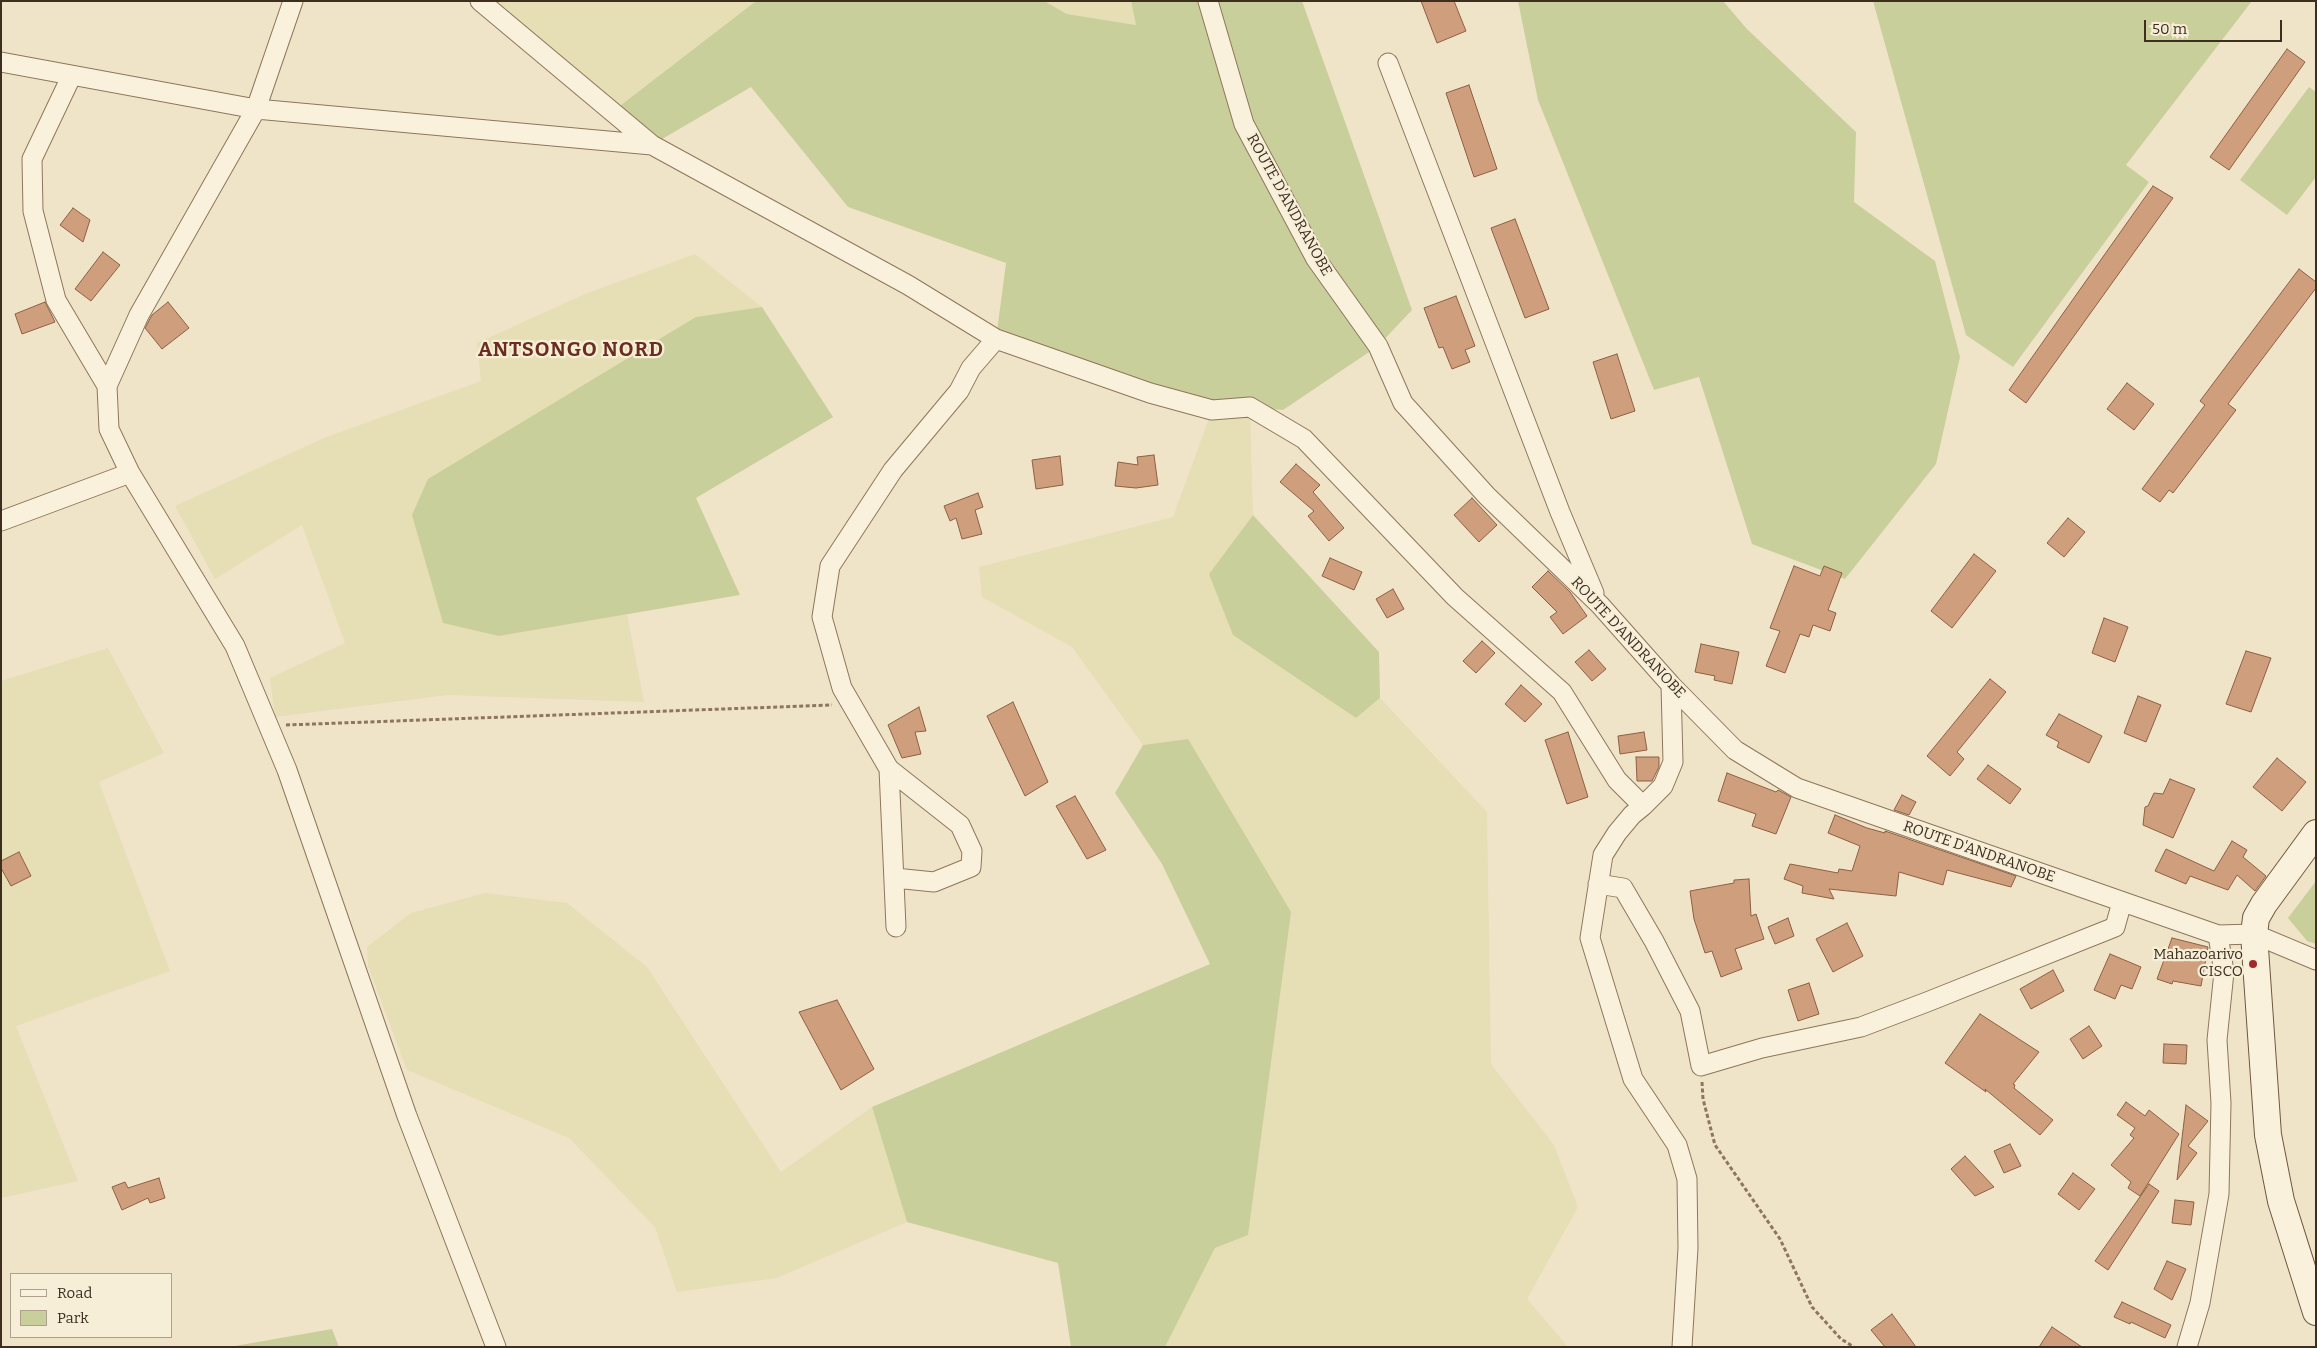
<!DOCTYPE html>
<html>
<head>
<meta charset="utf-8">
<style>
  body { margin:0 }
  #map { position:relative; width:2317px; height:1348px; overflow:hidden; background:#f0e4c8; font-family:Bitter,serif }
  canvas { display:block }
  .frame { position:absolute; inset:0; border:2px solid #3d2e20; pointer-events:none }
  .legend { position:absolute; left:10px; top:1273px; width:162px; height:65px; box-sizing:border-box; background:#f7eed8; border:1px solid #ada18e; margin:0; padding:6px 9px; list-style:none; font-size:15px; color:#3d2e20 }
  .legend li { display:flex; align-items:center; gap:10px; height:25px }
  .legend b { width:25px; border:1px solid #ada18e }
  .scale { position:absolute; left:2144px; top:20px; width:138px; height:22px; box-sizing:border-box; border:2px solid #3d2e20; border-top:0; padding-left:6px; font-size:15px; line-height:18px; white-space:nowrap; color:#3d2e20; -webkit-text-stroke:4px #f7eed8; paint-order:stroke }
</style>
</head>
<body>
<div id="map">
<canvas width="2317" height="1348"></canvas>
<div class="frame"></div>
<ul class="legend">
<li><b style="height:6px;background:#faf1dc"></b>Road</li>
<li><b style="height:14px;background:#c9cf9b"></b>Park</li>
</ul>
<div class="scale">50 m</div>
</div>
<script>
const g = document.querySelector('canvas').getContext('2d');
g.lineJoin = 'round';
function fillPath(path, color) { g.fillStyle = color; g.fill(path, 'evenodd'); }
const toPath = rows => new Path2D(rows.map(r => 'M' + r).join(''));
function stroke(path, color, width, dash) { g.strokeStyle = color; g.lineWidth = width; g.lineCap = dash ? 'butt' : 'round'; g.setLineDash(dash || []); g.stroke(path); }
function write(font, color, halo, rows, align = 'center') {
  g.font = font + ' Bitter,serif'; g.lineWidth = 4.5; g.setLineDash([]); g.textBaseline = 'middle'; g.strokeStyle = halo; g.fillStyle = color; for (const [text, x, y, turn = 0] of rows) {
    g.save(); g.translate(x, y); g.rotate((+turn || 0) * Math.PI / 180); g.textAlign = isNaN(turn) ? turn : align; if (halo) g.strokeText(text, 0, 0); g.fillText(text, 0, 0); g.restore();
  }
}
fillPath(toPath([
  [480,1,756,1,612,112],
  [1044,1,1131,1,1137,25,1067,14],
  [695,254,762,307,696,317,499,636,627,614,644,702,448,695,275,717,270,678,345,643,302,525,215,579,175,506,324,438,481,381,477,343,585,294],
  [1250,407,1253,515,1209,574,1356,718,1380,698,1487,812,1491,1064,1554,1145,1578,1207,1527,1299,1568,1347,1165,1347,1215,1248,1248,1235,1188,739,1143,745,1072,647,982,597,979,567,1173,517,1212,410],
  [108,648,164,753,99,782,170,971,16,1026,78,1181,1,1198,1,681],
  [485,893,567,903,647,967,781,1172,872,1107,907,1222,777,1278,677,1292,655,1227,569,1138,407,1070,368,966,367,947,411,913]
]), '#e6deb5');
fillPath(toPath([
  [756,1,1044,1,1067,14,1136,25,1131,1,1302,1,1412,310,1378,346,1283,410,1250,407,1212,410,996,339,1006,263,848,207,751,87,652,145,612,112],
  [1518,1,1723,1,1747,29,1856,132,1854,202,1935,261,1960,357,1936,464,1845,579,1752,544,1699,377,1654,390,1538,100],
  [1873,1,2252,1,2126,165,2149,182,2013,367,1966,335],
  [2309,87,2316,92,2316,177,2287,215,2240,180],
  [762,307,833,417,696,498,740,595,499,636,443,623,412,515,428,479,696,317],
  [1253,515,1379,652,1380,698,1356,718,1233,635,1209,574],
  [1188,739,1291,912,1248,1235,1215,1248,1165,1347,1071,1347,1058,1263,907,1222,872,1107,1210,964,1162,864,1115,793,1143,745],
  [2316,881,2316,944,2307,941,2288,918],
  [332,1329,339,1347,229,1347]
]), '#c9cf9b');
const building = toPath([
  [1421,1,1454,1,1466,31,1437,43,1421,1],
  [2287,49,2305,62,2229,170,2210,157,2287,49],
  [1469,85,1497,169,1474,177,1446,93,1469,85],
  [2153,186,2173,198,2026,403,2009,390,2153,186],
  [73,208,90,220,83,242,60,225,73,208],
  [1515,219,1549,309,1525,318,1491,228,1515,219],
  [103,252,120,265,91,301,75,289,103,252],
  [2299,269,2316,282,2316,288,2228,404,2236,410,2173,493,2169,490,2160,502,2142,489,2205,405,2200,401,2299,269],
  [1456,296,1475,346,1465,350,1470,362,1452,369,1443,347,1439,348,1424,308,1456,296],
  [45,302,55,322,22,334,15,314,45,302],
  [168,302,189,328,162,349,145,328,152,315,168,302],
  [1617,354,1635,411,1611,419,1593,362,1617,354],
  [2127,383,2154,404,2134,430,2107,409,2127,383],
  [1154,455,1158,485,1136,488,1115,486,1118,462,1138,465,1137,457,1154,455],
  [1060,456,1063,485,1036,489,1032,460,1060,456],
  [1296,464,1320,485,1313,492,1344,528,1329,541,1308,516,1314,511,1280,482,1296,464],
  [978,493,983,507,975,510,982,534,962,539,956,518,950,521,944,506,978,493],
  [1472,498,1497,525,1479,542,1454,515,1472,498],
  [2068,518,2085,532,2064,557,2047,543,2068,518],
  [1974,554,1996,571,1952,628,1931,611,1974,554],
  [1330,558,1362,572,1354,590,1322,576,1330,558],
  [1794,566,1820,576,1824,566,1842,573,1828,610,1836,613,1830,631,1813,625,1809,637,1800,634,1785,673,1766,666,1780,631,1770,628,1794,566],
  [1548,571,1570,592,1587,616,1563,634,1550,617,1557,612,1532,587,1548,571],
  [1393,589,1404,609,1387,618,1376,599,1393,589],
  [2104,618,2128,627,2115,662,2092,653,2104,618],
  [1482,641,1495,653,1476,673,1463,661,1482,641],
  [1701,644,1739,652,1732,684,1714,680,1715,676,1695,672,1701,644],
  [1589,650,1606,669,1592,681,1575,662,1589,650],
  [2246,651,2271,658,2251,712,2226,704,2246,651],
  [1990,679,2006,692,1957,752,1964,759,1950,776,1927,756,1990,679],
  [1521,685,1542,704,1525,722,1505,704,1521,685],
  [2138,696,2161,705,2146,742,2124,733,2138,696],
  [1013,702,1048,782,1025,796,987,716,1013,702],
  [919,707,926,731,915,732,921,754,902,758,888,725,919,707],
  [2059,714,2102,736,2089,763,2057,747,2059,742,2046,735,2059,714],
  [1568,732,1588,797,1567,804,1545,740,1568,732],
  [1644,732,1647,750,1620,754,1618,736,1644,732],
  [1636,757,1659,757,1659,767,1652,781,1637,781,1636,757],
  [2277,758,2306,782,2282,811,2253,787,2277,758],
  [1988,765,2021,789,2010,804,1977,779,1988,765],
  [1727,773,1776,792,1778,790,1791,797,1776,834,1752,826,1756,814,1718,801,1727,773],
  [2170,779,2195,789,2173,838,2143,825,2145,807,2148,806,2154,793,2163,794,2170,779],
  [1902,795,1916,802,1909,815,1894,810,1902,795],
  [1075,796,1106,850,1087,859,1056,806,1075,796],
  [1835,815,1867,828,1885,833,1885,831,2016,876,2011,887,1947,870,1943,885,1899,872,1896,896,1829,889,1834,899,1802,893,1803,886,1784,879,1790,864,1838,873,1839,869,1852,871,1860,846,1828,833,1835,815],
  [2232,841,2247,850,2243,857,2266,876,2255,891,2237,875,2228,890,2190,876,2186,884,2155,871,2166,849,2214,871,2232,841],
  [19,852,31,876,11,886,1,868,1,861,19,852],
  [1749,879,1751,916,1756,914,1764,939,1735,949,1742,969,1721,977,1712,951,1705,953,1694,919,1690,891,1734,883,1734,880,1749,879],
  [1788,918,1794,936,1775,944,1768,927,1788,918],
  [1847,923,1863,956,1833,972,1816,939,1847,923],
  [2172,938,2208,947,2201,986,2173,981,2172,984,2157,979,2172,938],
  [2110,954,2141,967,2132,989,2121,985,2115,999,2094,990,2110,954],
  [2053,970,2064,991,2031,1009,2020,989,2053,970],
  [1809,983,1819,1014,1798,1021,1788,990,1809,983],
  [837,1000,874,1069,841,1090,799,1012,837,1000],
  [1980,1014,2039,1052,2013,1084,2015,1085,2014,1088,2053,1120,2040,1135,1985,1089,1986,1092,1945,1063,1980,1014],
  [2089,1026,2102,1046,2083,1059,2070,1039,2089,1026],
  [2164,1044,2187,1045,2186,1064,2163,1063,2164,1044],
  [2126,1102,2145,1116,2149,1110,2179,1134,2140,1196,2128,1188,2131,1182,2111,1165,2134,1138,2130,1135,2135,1128,2117,1115,2126,1102],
  [2186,1105,2208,1121,2188,1146,2197,1153,2177,1180,2186,1105],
  [2010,1144,2021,1166,2004,1173,1994,1151,2010,1144],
  [1965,1156,1994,1187,1975,1196,1951,1169,1965,1156],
  [2073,1173,2095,1189,2079,1210,2058,1194,2073,1173],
  [159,1178,165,1198,150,1203,148,1198,122,1210,112,1187,125,1182,128,1188,159,1178],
  [2149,1184,2159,1191,2108,1270,2095,1261,2149,1184],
  [2175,1200,2194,1202,2191,1225,2172,1223,2175,1200],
  [2167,1261,2186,1269,2172,1300,2154,1289,2167,1261],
  [2122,1302,2171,1325,2165,1338,2131,1322,2130,1324,2114,1317,2122,1302],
  [1892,1314,1916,1347,1885,1347,1871,1330,1892,1314],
  [2052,1327,2082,1347,2039,1347,2052,1327]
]);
fillPath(building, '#cf9f7d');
stroke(building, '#8d5f41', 1);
const street = toPath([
  [293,1,256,109,139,315,107,386,109,429,130,473,235,646,287,770,407,1116,496,1347],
  [480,1,652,145,908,285,996,339,1150,393,1212,410,1250,407,1304,439,1455,597,1562,692,1617,780,1643,806,1663,786,1673,762,1671,685],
  [1208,1,1244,124,1316,259,1378,346,1403,403,1487,496,1600,605,1671,685,1735,750,1797,788,2218,935,2254,934,2316,960],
  [1,62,256,109,652,145],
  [1388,63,1560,512,1594,593],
  [71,77,32,159,33,211,56,300,107,386],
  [1,521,130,473],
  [889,769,896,927],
  [1643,806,1632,815,1617,833,1603,855,1590,938,1633,1079,1677,1145,1687,1179,1688,1248,1682,1347],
  [895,878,934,882,971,867,972,851,960,825,889,769,842,688,822,617,830,566,893,470,959,391,971,368,996,339],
  [1598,884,1623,888,1654,941,1690,1011,1701,1066,1762,1048,1861,1027,1927,1002,2115,927,2122,902],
  [2187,1347,2200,1303,2219,1194,2221,1103,2217,1040,2224,972,2218,935]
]);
const secondary = toPath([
  [2316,833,2264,904,2256,918,2254,934,2268,1135,2281,1201,2316,1312]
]);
stroke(street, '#8d765c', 21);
stroke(secondary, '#6f573f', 28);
stroke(toPath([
  [286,725,832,705],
  [1702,1082,1703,1099,1715,1145,1780,1239,1812,1307,1841,1339,1854,1347]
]), '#8d765c', 3, [4, 2.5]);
stroke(street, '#faf1dc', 19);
stroke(secondary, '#faf1dc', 26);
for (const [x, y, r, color] of [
  [2253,964,5,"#9e2a2b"]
]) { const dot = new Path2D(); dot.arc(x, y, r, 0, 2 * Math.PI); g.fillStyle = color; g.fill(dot); stroke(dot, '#f7eed8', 2); }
write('15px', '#3d2e20', '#f7eed8', [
  ["ROUTE D'ANDRANOBE",1289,205,61],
  ["ROUTE D'ANDRANOBE",1628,638,47],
  ["ROUTE D'ANDRANOBE",1979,852,19]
]);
write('15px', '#3d2e20', '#f7eed8', [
  ["Mahazoarivo",2243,955],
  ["CISCO",2243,972]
], 'right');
g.letterSpacing = '1px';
write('bold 20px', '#6b2e1e', '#f7eed8', [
  ["ANTSONGO NORD",571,350]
]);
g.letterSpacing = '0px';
</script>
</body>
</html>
